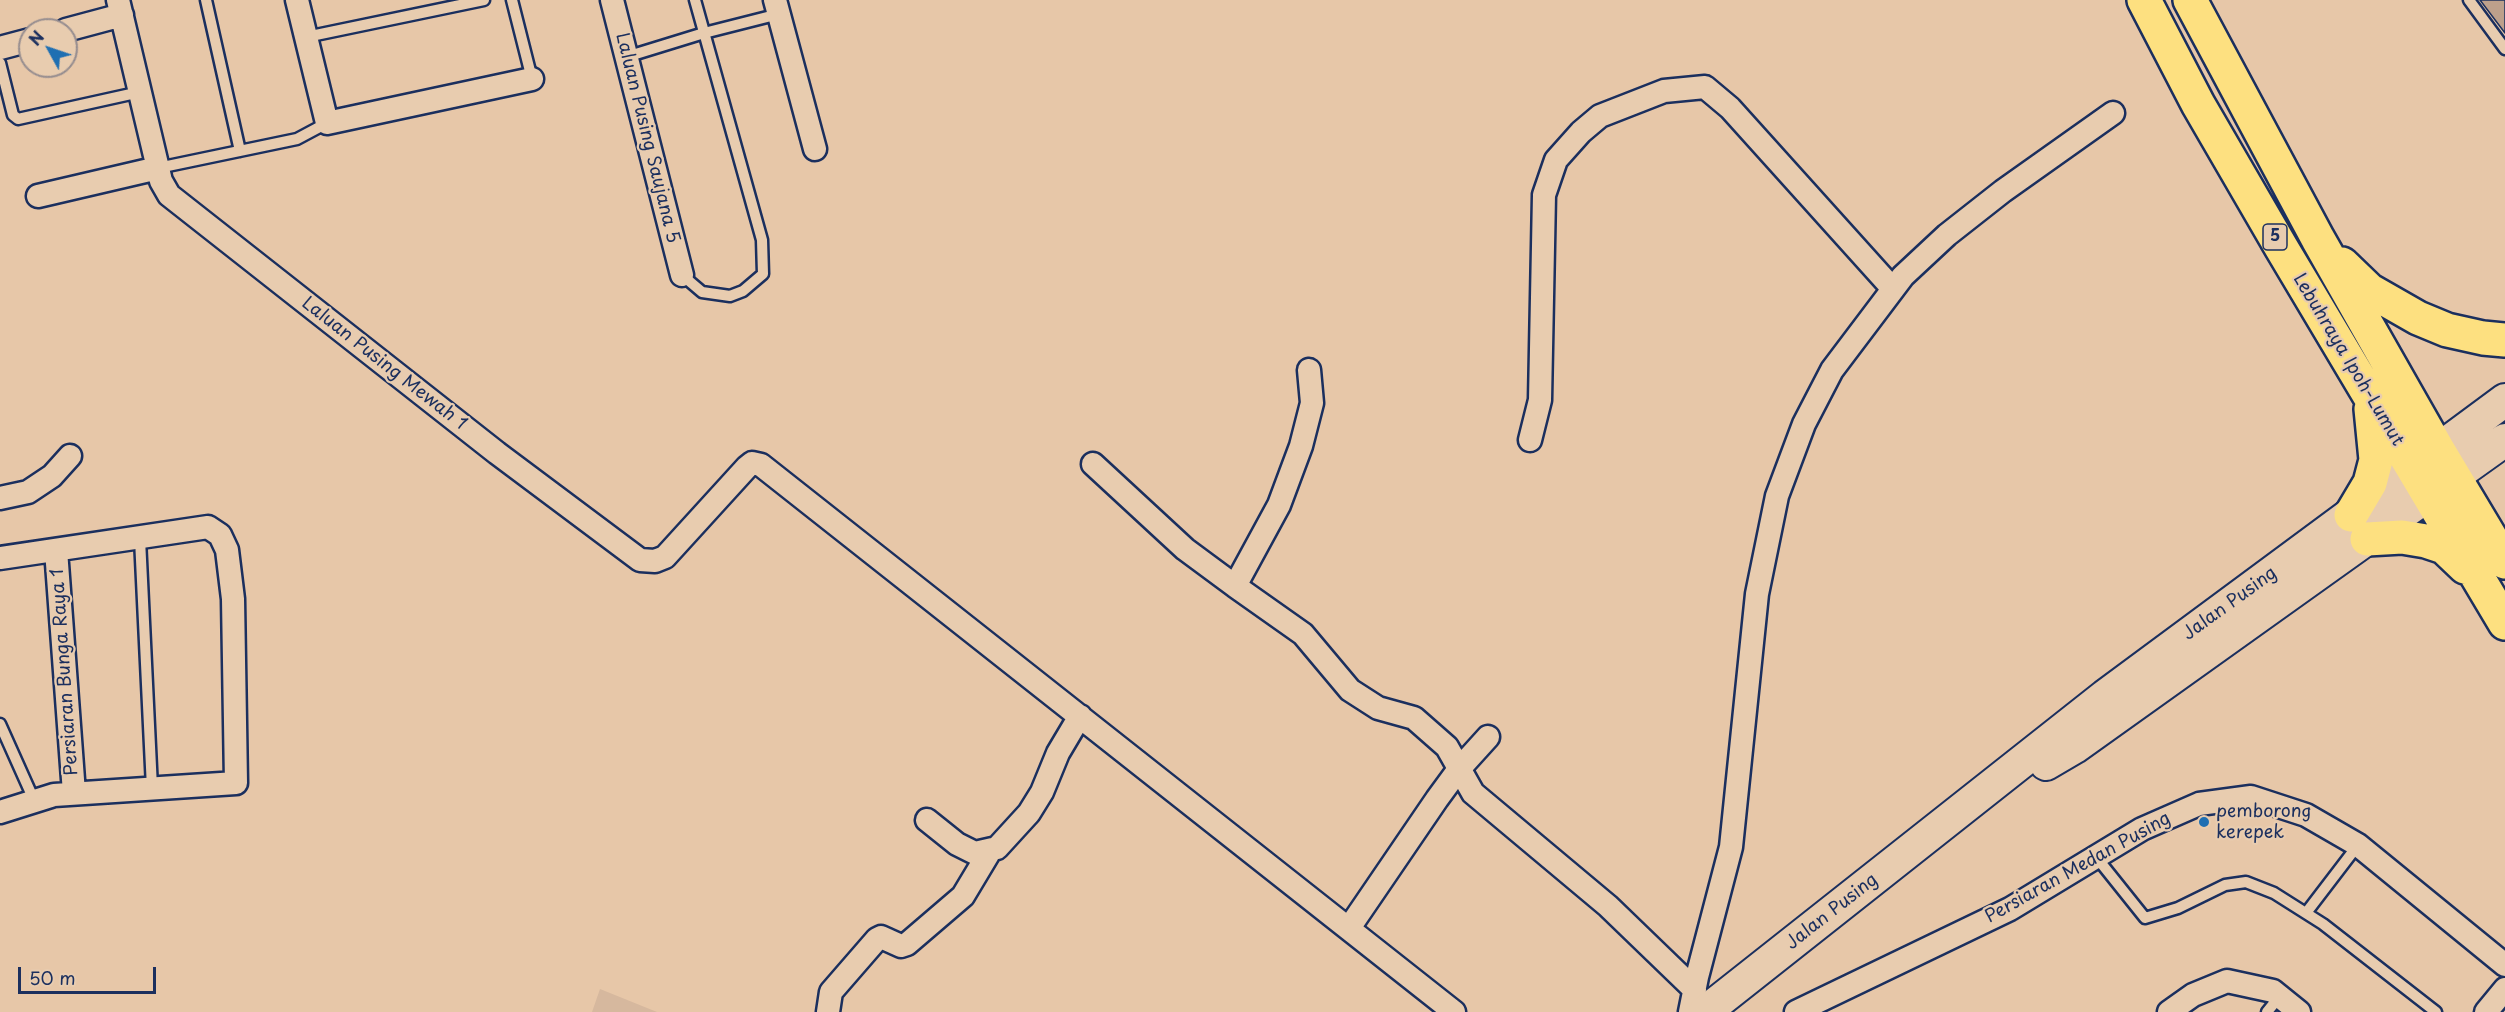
<!DOCTYPE html>
<html>
<head>
<meta charset="utf-8">
<style>
  body { margin:0 }
  #map { position:relative; width:2505px; height:1012px; overflow:hidden; background:#e7c7a8; font-family:"Playpen Sans",sans-serif }
  canvas { display:block }
  .north { position:absolute; left:18px; top:18px; width:60px; height:60px; box-sizing:border-box; background:#e8ccaf; border:2px solid #968d8f; border-radius:50%; rotate:310deg; font-size:16px; font-weight:700; line-height:24px; text-align:center; color:#1b2f5e }
  .north::after { content:''; display:block; margin:auto; width:21px; height:27px; background:#1f6fb2; clip-path:polygon(50% 0,100% 100%,50% 72%,0 100%) }
  .scale { position:absolute; left:18px; top:967px; width:138px; height:27px; box-sizing:border-box; border:3px solid #1b2f5e; border-top:0; padding-left:8px; font-size:18px; line-height:21px; white-space:nowrap; color:#1b2f5e; -webkit-text-stroke:4px #e8ccaf; paint-order:stroke }
</style>
</head>
<body>
<div id="map">
<canvas width="2505" height="1012"></canvas>
<div class="north">N</div>
<div class="scale">50 m</div>
</div>
<script>
const g = document.querySelector('canvas').getContext('2d');
g.lineJoin = 'round';
function fillPath(path, color) { g.fillStyle = color; g.fill(path, 'evenodd'); }
const toPath = rows => new Path2D(rows.map(r => 'M' + r).join(''));
function stroke(path, color, width, dash) { g.strokeStyle = color; g.lineWidth = width; g.lineCap = dash ? 'butt' : 'round'; g.setLineDash(dash || []); g.stroke(path); }
function write(font, color, halo, rows, align = 'center') {
  g.font = font + ' "Playpen Sans",sans-serif'; g.lineWidth = 4.5; g.setLineDash([]); g.textBaseline = 'middle'; g.strokeStyle = halo; g.fillStyle = color; for (const [text, x, y, turn = 0] of rows) {
    g.save(); g.translate(x, y); g.rotate((+turn || 0) * Math.PI / 180); g.textAlign = isNaN(turn) ? turn : align; if (halo) g.strokeText(text, 0, 0); g.fillText(text, 0, 0); g.restore();
  }
}
fillPath(toPath([
  [600,989,657,1012,592,1012]
]), '#d6b89e');
const building = toPath([
  [2480,0,2505,0,2505,33,2480,0]
]);
fillPath(building, '#bda08b');
stroke(building, '#1b2f5e', 1.5);
const service = toPath([
  [206,0,240,151],
  [512,0,532,79],
  [2469,0,2505,49],
  [306,37,484,0],
  [626,57,704,33,779,14],
  [0,63,13,115,18,119,140,92],
  [158,168,297,139,327,123],
  [682,275,702,292,730,296,743,291,763,274,762,240,695,0],
  [140,539,152,788],
  [0,724,34,800],
  [2097,858,2145,918,2178,908,2225,885,2246,882,2274,893,2323,924,2436,1012],
  [2306,913,2358,845],
  [2267,1012,2280,996]
]);
const minor = toPath([
  [118,0,161,181,169,195,497,453,640,560,655,561,665,557,747,467,752,463,761,465,1454,1012],
  [297,0,327,123,532,79],
  [612,0,682,275],
  [775,0,815,149],
  [66,30,122,15],
  [0,48,30,40],
  [38,196,158,168],
  [1309,370,1312,403,1301,446,1279,505,1235,586,1303,634,1350,690,1378,708,1414,718,1447,747,1473,793,1608,906,1695,990],
  [1530,440,1540,400,1544,195,1556,160,1581,132,1600,116,1664,91,1705,87,1730,108,1893,289],
  [1093,464,1185,549,1235,586],
  [0,498,28,492,52,476,70,456],
  [56,550,74,793],
  [0,558,208,527,220,535,227,550,233,599,236,783,54,795,0,812],
  [927,820,957,844,975,853,997,848,1029,813,1042,792,1058,753,1080,716],
  [1349,928,1437,799,1459,769,1488,737],
  [828,1012,831,992,877,939,881,937,901,946,907,944,963,896,990,851],
  [1690,1012,1697,977,1731,847,1757,594,1777,496,1804,424,1832,370,1903,276,1947,235,2003,191,2113,113],
  [1796,1012,2010,909,2142,829,2199,804,2251,797,2306,815,2358,845,2505,965],
  [2169,1012,2193,995,2227,981,2273,991,2299,1012],
  [2486,1012,2505,989]
]);
const secondary = toPath([
  [2046,764,2075,747,2505,440],
  [1705,1012,2105,696,2505,400]
]);
const trunk = toPath([
  [2144,0,2198,104,2281,247,2505,623],
  [2190,0,2318,239,2438,450,2505,562],
  [2342,264,2369,290,2418,318,2447,330,2483,338,2505,340],
  [2351,515,2370,483,2376,460,2371,409],
  [2367,539,2402,537,2426,541,2444,547,2465,567]
]);
stroke(service, '#1b2f5e', 15);
stroke(minor, '#1b2f5e', 27);
stroke(secondary, '#1b2f5e', 36);
stroke(trunk, '#1b2f5e', 38);
stroke(service, '#e8ccaf', 10);
stroke(minor, '#e8ccaf', 22);
stroke(secondary, '#e8ccaf', 32);
stroke(trunk, '#fde080', 33);
for (const [x, y, r, color] of [
  [2204,822,6,"#1f6fb2"]
]) { const dot = new Path2D(); dot.arc(x, y, r, 0, 2 * Math.PI); g.fillStyle = color; g.fill(dot); stroke(dot, '#e8ccaf', 2); }
for (const [x, y, w] of [
  [2275,237,24]
]) { const box = new Path2D(); box.roundRect(x - w / 2, y - 13, w, 26, 4.5); g.fillStyle = '#e8ccaf'; g.fill(box); stroke(box, '#1b2f5e', 1.5); }
write('bold 16px', '#1b2f5e', null, [
  ["5",2275,237]
]);
write('18px', '#1b2f5e', '#e8ccaf', [
  ["Laluan Pusing Saujana 5",647,138,76],
  ["Lebuhraya Ipoh-Lumut",2348,360,59],
  ["Laluan Pusing Mewah 1",384,364,38],
  ["Jalan Pusing",2230,604,-36],
  ["Persiaran Bunga Raya 1",65,672,-94],
  ["Persiaran Medan Pusing",2078,868,-29],
  ["Jalan Pusing",1832,912,-38]
]);
write('18px', '#1b2f5e', '#e8ccaf', [
  ["pemborong",2216,812],
  ["kerepek",2216,833]
], 'left');
</script>
</body>
</html>
